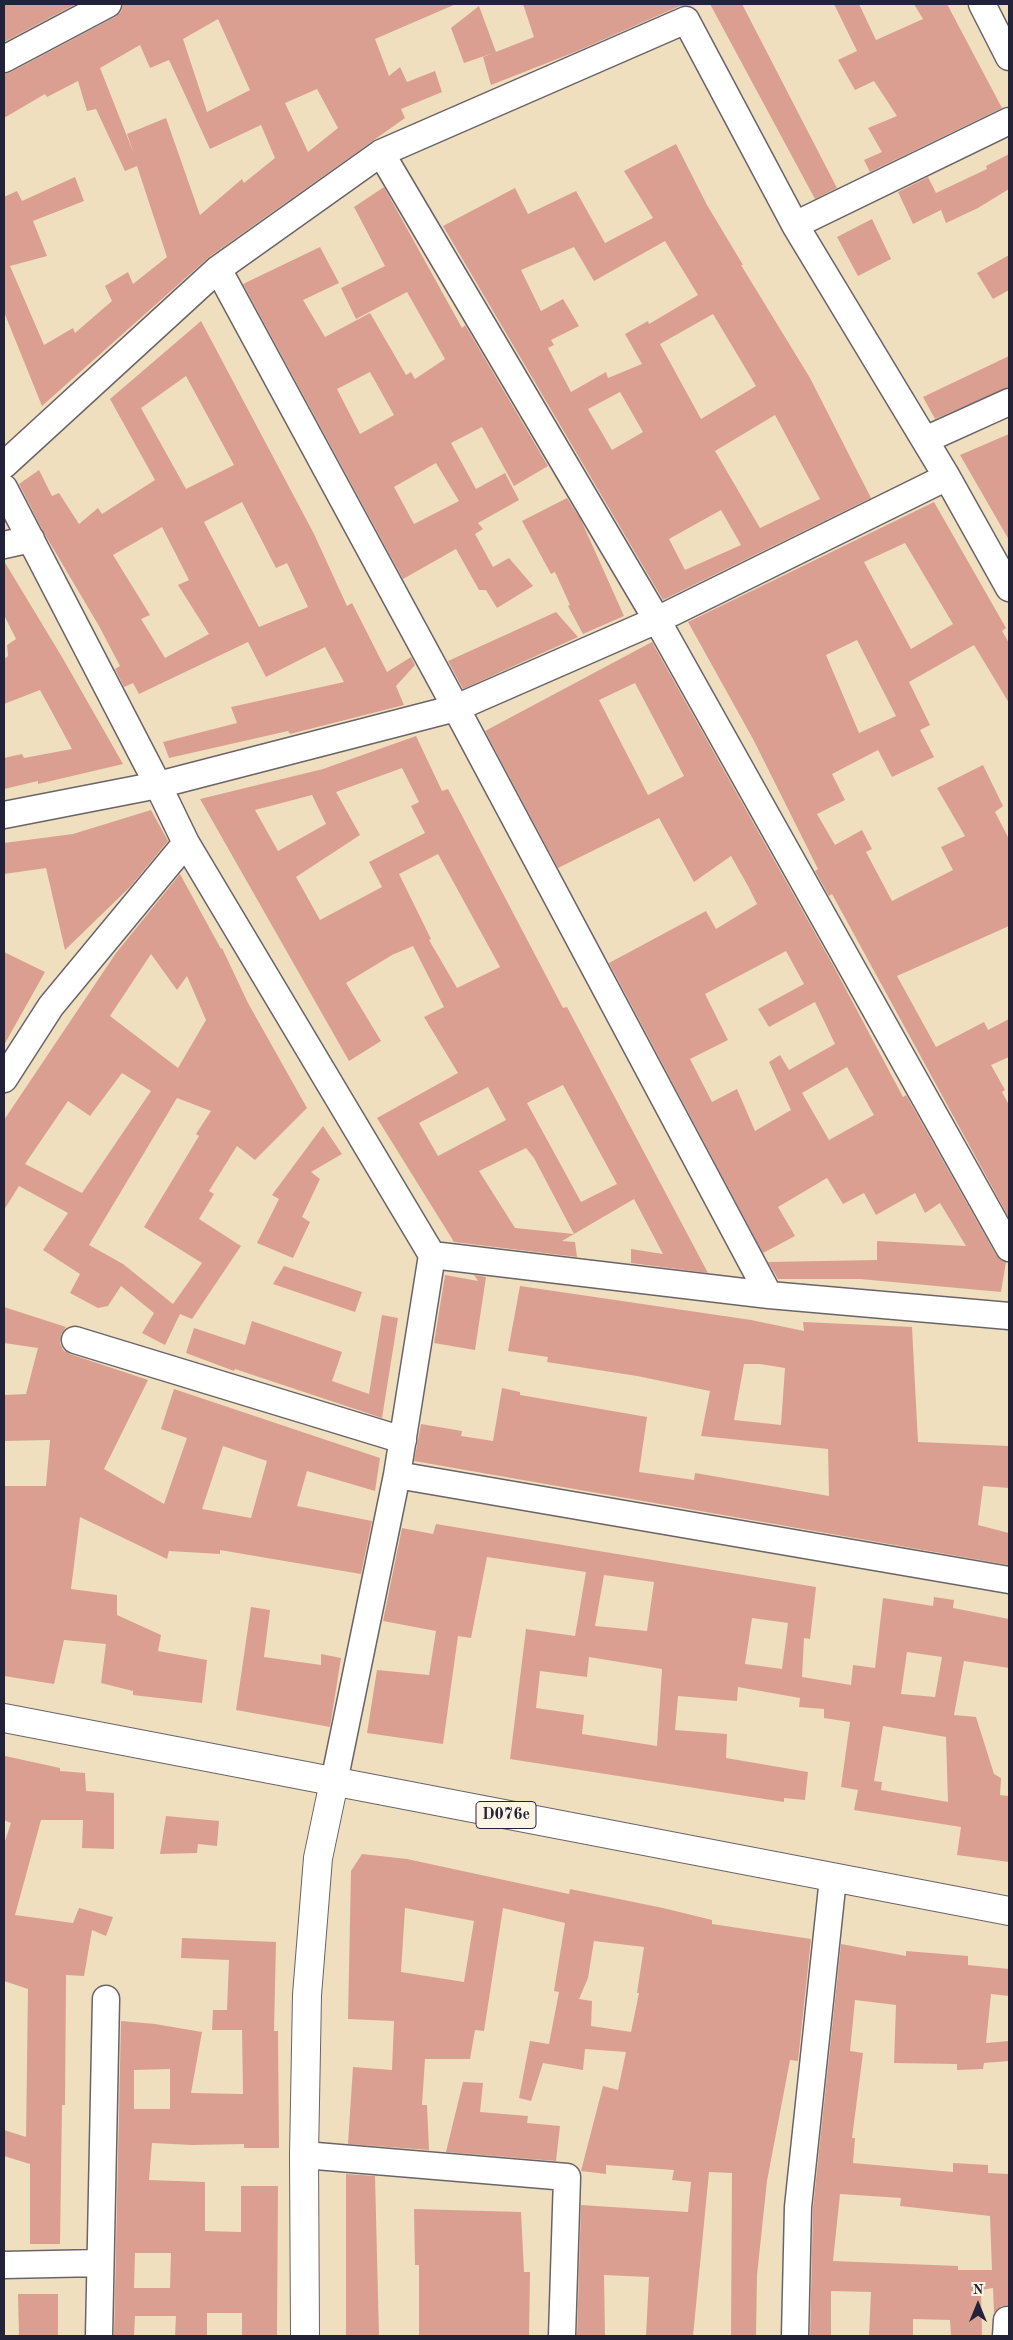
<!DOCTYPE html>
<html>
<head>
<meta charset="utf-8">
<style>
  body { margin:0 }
  #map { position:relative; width:1013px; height:2340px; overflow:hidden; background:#efdfbe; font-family:"Old Standard TT",serif }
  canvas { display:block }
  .frame { position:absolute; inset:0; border:5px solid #22223b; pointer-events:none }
  .north { position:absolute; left:953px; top:2280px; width:50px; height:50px; -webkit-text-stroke:4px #fcf5e5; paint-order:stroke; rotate:0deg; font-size:14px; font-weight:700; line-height:20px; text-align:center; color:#22223b }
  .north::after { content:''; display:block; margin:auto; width:18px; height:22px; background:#22223b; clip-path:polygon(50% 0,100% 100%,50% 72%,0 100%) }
</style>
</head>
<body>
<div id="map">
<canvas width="1013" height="2340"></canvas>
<div class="frame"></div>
<div class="north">N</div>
</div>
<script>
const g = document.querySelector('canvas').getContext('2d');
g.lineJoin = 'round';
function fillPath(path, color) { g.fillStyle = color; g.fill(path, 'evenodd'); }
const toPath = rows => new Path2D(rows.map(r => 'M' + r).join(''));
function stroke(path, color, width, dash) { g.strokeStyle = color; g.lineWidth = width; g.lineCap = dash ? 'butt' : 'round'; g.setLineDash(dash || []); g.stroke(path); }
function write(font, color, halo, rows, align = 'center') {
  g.font = font + ' "Old Standard TT",serif'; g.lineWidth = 4; g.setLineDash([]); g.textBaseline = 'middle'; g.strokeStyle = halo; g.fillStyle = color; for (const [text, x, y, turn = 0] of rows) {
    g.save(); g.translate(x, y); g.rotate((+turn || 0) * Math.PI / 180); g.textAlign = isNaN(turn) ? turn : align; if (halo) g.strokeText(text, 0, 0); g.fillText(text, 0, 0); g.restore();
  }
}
fillPath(toPath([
  [4,4,76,4,4,42],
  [123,4,456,4,375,39,389,76,400,67,407,82,435,71,442,92,401,109,405,118,209,257,42,406,4,312,4,197,17,191,22,201,75,177,84,201,33,221,47,256,10,266,44,345,73,328,75,333,112,301,105,286,128,272,133,284,167,257,137,166,125,171,96,109,87,111,78,81,47,97,45,94,4,118,4,74,11,72,115,17,121,12],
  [218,19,250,90,207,112,183,39],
  [140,45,150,68,169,60,210,149,261,125,275,158,244,183,242,179,200,215,166,118,127,134,134,154,100,68],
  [317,89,338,128,308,152,285,103],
  [523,4,696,4,696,5,680,6,575,52,491,85,483,57,534,37],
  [710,4,742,4,837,188,815,199],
  [834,4,859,4,876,40,923,19,914,4,947,4,1002,108,870,172,864,160,882,152,868,128,897,116,874,81,855,90,838,60,857,51],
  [479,6,496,52,464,63,451,28],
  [676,144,707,205,743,265,741,265,810,378,871,498,663,600,443,226,515,188,528,214,576,191,605,243,653,218,624,171],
  [665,241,698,295,649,324,648,321,625,334,642,364,608,378,606,372,571,392,548,348,554,345,551,340,579,326,563,299,541,311,521,270,574,247,594,281],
  [713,314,756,386,701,419,660,344],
  [620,392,643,432,612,450,588,409],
  [775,415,820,499,760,528,715,451],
  [721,510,741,545,685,570,669,539],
  [1009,154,1009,189,978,208,946,223,941,210,913,224,898,192,928,177,936,193,987,169,986,166],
  [384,187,462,328,465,325,548,466,514,486,482,427,451,443,476,489,505,473,519,500,478,523,483,529,475,534,493,567,509,558,533,586,497,608,486,590,479,590,456,549,403,579,243,284,320,247,339,283,303,300,325,337,370,313,406,375,411,372,415,379,445,359,407,292,356,319,341,288,385,266,354,207],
  [370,372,394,415,360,434,337,389],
  [436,463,459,501,414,524,394,487],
  [872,219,891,259,858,276,837,237],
  [1009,255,1009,290,993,299,977,273],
  [201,321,314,534,347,606,352,603,387,672,411,657,415,665,396,686,404,705,290,734,288,731,169,758,163,742,237,723,231,707,344,682,325,647,266,677,248,642,139,694,133,683,124,687,115,669,120,666,99,626,44,533,19,484,39,470,52,496,59,493,79,524,98,508,102,514,155,480,110,399],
  [186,376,234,465,186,489,141,408],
  [242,502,276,568,287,563,308,607,259,627,204,522],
  [162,527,189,580,178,585,209,634,165,658,141,619,150,615,113,555],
  [1009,356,1009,387,935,419,923,397],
  [1009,434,1009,540,960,455],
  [567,498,581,520,624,616,583,634,568,606,570,605,555,572,551,574,522,521],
  [934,502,1006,628,1002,631,1009,643,1009,703,974,645,909,682,930,725,920,730,934,757,892,777,878,750,832,774,845,800,817,814,835,845,862,830,872,849,866,852,892,901,953,870,941,847,965,836,937,788,983,765,1003,806,995,812,1009,839,1009,926,897,976,936,1047,984,1022,988,1030,1009,1019,1009,1057,991,1065,1005,1090,1002,1092,1009,1105,1009,1218,832,894,829,896,815,871,818,869,753,739,688,622],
  [905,543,953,624,911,649,864,562],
  [857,640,896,716,859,733,826,655],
  [4,561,62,657,123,764,38,784,38,781,4,789,4,758,22,754,24,758,72,749,40,690,4,704,4,659,8,656,7,645,16,639,4,615],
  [556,612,578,637,463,689,448,661],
  [652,642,834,967,903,1097,906,1095,996,1255,1006,1262,1001,1292,860,1279,778,1279,768,1262,877,1260,877,1241,966,1246,940,1203,925,1213,915,1193,876,1215,864,1193,843,1204,827,1178,778,1207,795,1236,763,1253,609,963,706,911,716,929,757,904,748,886,731,856,694,882,659,818,558,868,485,731],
  [635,683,684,776,648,795,599,700],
  [786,951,804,984,758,1009,769,1027,815,1002,835,1044,789,1070,780,1055,769,1062,791,1110,755,1131,737,1089,712,1102,690,1059,728,1040,705,994],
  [847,1067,874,1115,829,1140,802,1093],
  [416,736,442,791,448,789,563,1008,567,1007,708,1273,631,1263,631,1249,663,1254,634,1199,562,1241,575,1242,577,1257,454,1242,377,1118,458,1073,424,1017,444,1007,413,946,392,955,346,983,381,1041,349,1061,200,799,323,769],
  [402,768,419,802,411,806,425,833,369,862,382,887,320,920,296,877,360,835,336,792],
  [312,795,326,824,278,851,255,810],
  [438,854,500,967,457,988,429,940,431,939,399,874],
  [563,1085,617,1184,581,1202,527,1103],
  [488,1087,506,1120,438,1156,419,1123],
  [526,1148,534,1158,574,1234,515,1228,479,1171],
  [151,810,168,841,130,887,65,950,46,868,4,874,4,843,73,834],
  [180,874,221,949,222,948,248,1003,307,1108,255,1160,237,1146,209,1191,214,1194,199,1219,241,1246,192,1319,180,1314,165,1345,142,1333,154,1313,121,1286,108,1306,98,1308,70,1293,80,1274,43,1250,68,1213,19,1186,4,1210,4,1120,116,953],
  [151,954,177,990,187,976,206,1020,178,1068,110,1016],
  [122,1073,151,1091,82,1193,25,1164,68,1101,90,1116],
  [177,1098,211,1111,196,1134,199,1136,144,1227,202,1263,173,1304,123,1264,89,1245],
  [4,952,45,972,4,1045],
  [323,1126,342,1154,311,1172,320,1179,302,1217,310,1222,293,1258,257,1243,279,1199,272,1195],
  [284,1266,362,1292,355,1312,273,1284],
  [445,1275,478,1281,474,1275,486,1277,475,1350,434,1343],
  [520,1286,751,1320,804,1331,803,1322,912,1327,918,1442,1009,1446,1009,1488,983,1486,978,1525,1009,1533,1009,1565,414,1461,421,1424,462,1431,461,1436,493,1441,502,1388,520,1392,520,1395,647,1417,639,1472,694,1480,695,1473,829,1496,828,1449,701,1436,710,1391,637,1376,547,1362,548,1357,508,1351],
  [744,1364,760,1364,785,1368,781,1425,734,1420],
  [4,1307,66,1327,61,1335,60,1343,63,1350,70,1354,148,1380,104,1469,164,1504,187,1438,161,1429,174,1389,380,1458,375,1491,307,1471,297,1506,372,1521,361,1574,220,1550,220,1554,169,1551,167,1559,80,1517,71,1589,117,1595,117,1615,161,1635,158,1651,207,1660,202,1703,133,1695,133,1691,101,1683,106,1644,64,1640,54,1684,4,1676,4,1486,46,1486,50,1440,4,1441,4,1395,26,1394,38,1348,4,1343],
  [223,1446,267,1461,251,1518,202,1509],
  [382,1315,398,1318,382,1418,235,1369,234,1371,186,1353,194,1328,245,1345,252,1321,342,1352,332,1381,369,1394],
  [436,1524,816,1587,810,1639,804,1638,802,1677,851,1685,853,1665,875,1668,883,1598,933,1606,934,1597,954,1600,953,1608,1009,1619,1009,1668,964,1661,954,1715,976,1717,994,1774,1001,1778,1000,1795,1009,1796,1009,1862,957,1855,961,1827,854,1810,858,1790,841,1787,850,1722,824,1718,824,1709,799,1707,800,1698,738,1687,737,1701,678,1696,675,1730,727,1734,726,1758,808,1772,805,1800,784,1798,784,1802,510,1759,526,1629,575,1636,586,1572,487,1557,471,1638,458,1636,443,1744,367,1733,377,1670,429,1675,436,1631,383,1621,402,1528,433,1534],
  [604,1575,654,1582,647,1631,595,1626],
  [752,1618,788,1623,782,1669,745,1664],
  [907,1652,942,1657,935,1697,901,1694],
  [589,1657,662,1669,657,1746,582,1734,584,1715,536,1708,540,1671,587,1677],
  [883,1726,946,1737,948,1802,881,1790,882,1782,874,1781],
  [251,1607,270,1610,264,1657,321,1665,321,1654,341,1658,330,1727,236,1710],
  [5,1756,60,1768,60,1771,85,1773,86,1791,114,1793,114,1849,82,1848,83,1820,41,1820,15,1915,73,1923,79,1908,113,1917,106,1936,92,1930,84,1976,66,1975,65,2105,62,2105,60,2244,30,2244,30,2164,4,2156,4,2130,26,2137,28,1989,4,1981,4,1844,11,1823,4,1820],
  [166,1816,219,1821,217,1846,198,1844,197,1853,160,1854],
  [362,1854,407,1859,569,1894,570,1889,663,1908,712,1920,712,1924,811,1939,798,2061,790,2060,767,2181,757,2275,756,2336,731,2336,732,2173,709,2172,693,2336,646,2336,649,2277,604,2275,605,2336,577,2336,581,2205,688,2212,691,2182,672,2180,674,2170,606,2165,606,2174,581,2171,603,2086,618,2090,626,2052,585,2049,583,2070,543,2063,531,2101,519,2098,530,2041,549,2044,559,1992,554,1991,565,1923,503,1908,484,2031,475,2030,470,2059,425,2059,422,2105,427,2105,429,2150,348,2144,353,2067,392,2070,394,2021,348,2019,351,1871],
  [405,1908,474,1921,464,1982,401,1972],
  [594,1941,644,1947,637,1993,639,1993,631,2032,591,2026,592,2001,579,1999,588,1978],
  [182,1938,276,1942,274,2031,278,2031,279,2148,244,2148,244,2144,192,2145,152,2143,149,2180,205,2182,205,2231,241,2232,241,2186,278,2186,277,2336,242,2336,242,2313,207,2313,207,2336,175,2336,176,2316,135,2316,134,2336,114,2336,121,2021,155,2024,202,2032,191,2093,243,2094,242,2030,212,2030,213,2010,227,2010,229,1960,181,1958],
  [170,2069,170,2109,134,2109,134,2070],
  [135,2253,171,2253,170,2288,134,2288],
  [841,1944,906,1956,906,1951,968,1956,968,1965,1009,1969,1009,1996,991,1994,986,2043,1009,2041,1009,2061,984,2063,983,2069,957,2070,957,2064,894,2063,896,2005,855,2000,850,2051,863,2053,852,2138,855,2138,853,2163,953,2172,953,2163,988,2165,988,2173,1009,2174,1009,2305,1001,2306,994,2313,993,2288,981,2290,982,2336,951,2336,950,2320,913,2319,913,2336,869,2336,871,2292,831,2291,831,2336,810,2336,813,2208],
  [840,2194,901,2198,900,2206,990,2216,992,2270,958,2270,958,2266,833,2261],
  [463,2082,483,2083,480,2112,528,2116,527,2123,560,2126,556,2161,446,2152],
  [346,2174,375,2176,379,2336,346,2336],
  [414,2209,521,2212,524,2272,530,2272,529,2336,419,2336,419,2265,415,2265],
  [18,2294,58,2294,58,2336,19,2336]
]), '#db9f92');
const minor = toPath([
  [982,4,1009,57],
  [4,59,108,4],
  [381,153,657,620,1009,1248],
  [795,225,1009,121],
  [218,269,456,708,769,1295],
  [925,440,1009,402],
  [4,465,218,269,381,153,686,20,795,225,947,477,1009,588],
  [4,488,158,785,186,843,432,1255,397,1475,334,1782],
  [4,545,31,539],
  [4,815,158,785,456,708,657,620,947,477],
  [4,1079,51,1006,186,843],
  [432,1255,769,1295,1009,1316],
  [75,1340,403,1440],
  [397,1475,1009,1580],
  [304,2155,567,2177,562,2336],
  [4,2265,100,2263],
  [99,2336,106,1999],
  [795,2336,798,2207,833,1878],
  [1006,2336,1007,2320]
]);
const secondary = toPath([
  [305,2336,304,2155,307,1995,318,1858,334,1782]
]);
const primary = toPath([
  [4,1718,1009,1911]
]);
stroke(minor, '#6a6469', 29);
stroke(secondary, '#6a6469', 30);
stroke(primary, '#6a6469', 30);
stroke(minor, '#fff', 26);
stroke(secondary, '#fff', 28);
stroke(primary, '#fff', 28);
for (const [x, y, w] of [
  [506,1815,60]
]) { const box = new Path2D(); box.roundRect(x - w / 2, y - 13.5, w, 27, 4); g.fillStyle = '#fcf5e5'; g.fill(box); stroke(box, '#22223b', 1); }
write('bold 16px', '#22223b', null, [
  ["D076e",506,1815]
]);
</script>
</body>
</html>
